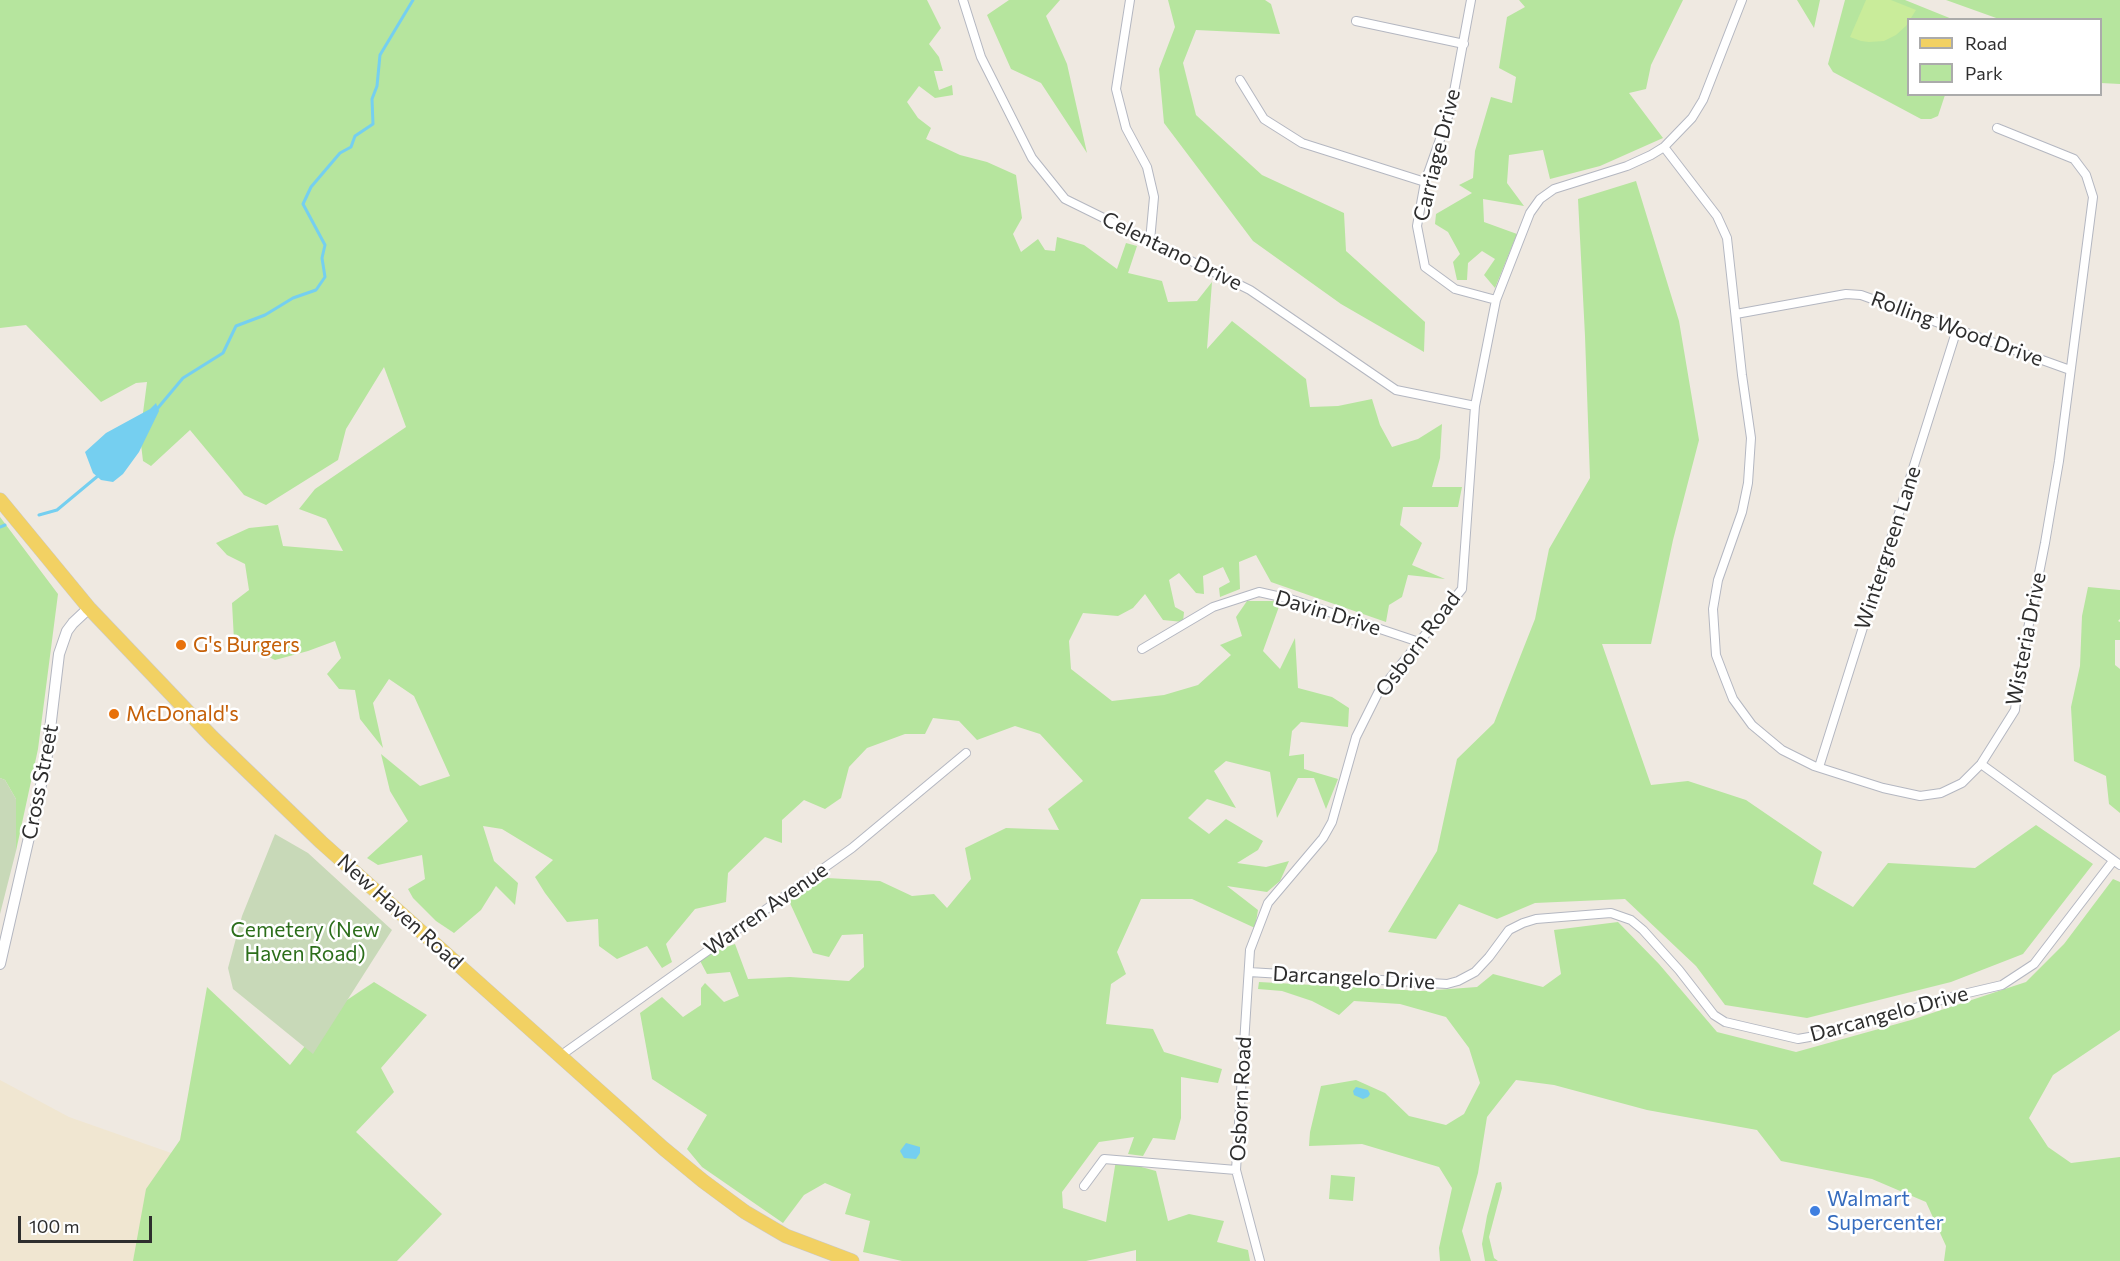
<!DOCTYPE html>
<html>
<head>
<meta charset="utf-8">
<style>
  body { margin:0 }
  #map { position:relative; width:2120px; height:1261px; overflow:hidden; background:#efe9e1; font-family:Commissioner,sans-serif }
  canvas { display:block }
  .legend { position:absolute; left:1907px; top:18px; width:195px; height:78px; box-sizing:border-box; background:#fff; border:2px solid #ababab; margin:0; padding:8px 10px; list-style:none; font-size:18px; color:#2e2e2e }
  .legend li { display:flex; align-items:center; gap:12px; height:30px }
  .legend b { width:30px; border:2px solid #ababab }
  .scale { position:absolute; left:18px; top:1216px; width:134px; height:27px; box-sizing:border-box; border:3px solid #2e2e2e; border-top:0; padding-left:8px; font-size:18px; line-height:21px; white-space:nowrap; color:#2e2e2e; -webkit-text-stroke:4px #fff; paint-order:stroke }
</style>
</head>
<body>
<div id="map">
<canvas width="2120" height="1261"></canvas>
<ul class="legend">
<li><b style="height:8px;background:#f2d163"></b>Road</li>
<li><b style="height:16px;background:#b6e59e"></b>Park</li>
</ul>
<div class="scale">100 m</div>
</div>
<script>
const g = document.querySelector('canvas').getContext('2d');
g.lineJoin = 'round';
function fillPath(path, color) { g.fillStyle = color; g.fill(path, 'evenodd'); }
const toPath = rows => new Path2D(rows.map(r => 'M' + r).join(''));
function stroke(path, color, width, dash) { g.strokeStyle = color; g.lineWidth = width; g.lineCap = dash ? 'butt' : 'round'; g.setLineDash(dash || []); g.stroke(path); }
function write(font, color, halo, rows, align = 'center') {
  g.font = font + ' Commissioner,sans-serif'; g.lineWidth = 5; g.setLineDash([]); g.textBaseline = 'middle'; g.strokeStyle = halo; g.fillStyle = color; for (const [text, x, y, turn = 0] of rows) {
    g.save(); g.translate(x, y); g.rotate((+turn || 0) * Math.PI / 180); g.textAlign = isNaN(turn) ? turn : align; if (halo) g.strokeText(text, 0, 0); g.fillText(text, 0, 0); g.restore();
  }
}
fillPath(toPath([
  [0,1080,69,1117,174,1154,155,1261,0,1261]
]), '#f0e6d1');
fillPath(toPath([
  [0,0,927,0,941,28,929,44,939,57,943,71,934,71,939,90,952,85,953,95,935,98,919,86,907,102,918,118,931,128,926,139,960,155,987,162,1016,175,1022,218,1013,234,1021,252,1038,239,1045,250,1055,251,1057,237,1084,245,1117,269,1126,243,1137,246,1128,273,1162,281,1168,302,1197,301,1212,282,1207,349,1232,321,1306,379,1310,407,1338,406,1372,399,1380,425,1392,447,1418,439,1442,424,1440,458,1432,487,1462,487,1458,507,1403,507,1400,525,1422,543,1412,565,1445,579,1408,575,1402,597,1389,605,1386,622,1271,582,1256,555,1239,562,1240,589,1220,597,1219,588,1230,582,1223,567,1203,576,1204,594,1196,593,1179,573,1169,580,1175,607,1184,612,1183,622,1163,620,1145,594,1133,608,1118,616,1083,613,1069,641,1071,669,1112,701,1164,695,1198,685,1231,655,1220,645,1242,636,1236,617,1247,601,1281,601,1263,651,1280,669,1295,638,1298,688,1332,697,1349,708,1348,727,1301,722,1292,731,1289,756,1304,754,1304,769,1338,779,1326,809,1314,778,1298,778,1277,818,1270,772,1226,761,1214,771,1236,808,1207,799,1188,818,1209,834,1226,819,1263,841,1258,850,1237,863,1266,867,1289,861,1280,881,1267,892,1227,886,1258,910,1255,928,1192,899,1141,899,1117,952,1126,974,1111,984,1106,1024,1153,1029,1164,1052,1222,1069,1218,1083,1181,1077,1181,1118,1175,1140,1153,1138,1143,1156,1128,1154,1134,1137,1099,1142,1062,1192,1063,1208,1106,1222,1116,1160,1156,1171,1168,1221,1189,1214,1224,1221,1217,1242,1248,1250,1250,1261,1136,1261,1136,1250,1086,1261,902,1261,863,1252,870,1221,845,1214,851,1194,825,1183,804,1195,783,1223,702,1167,687,1149,707,1115,652,1079,640,1013,662,997,683,1017,701,1005,701,988,705,983,724,1002,739,996,730,972,707,974,698,957,735,944,748,979,790,977,849,981,864,967,863,934,842,935,829,957,813,953,789,901,827,878,880,881,912,896,934,894,947,908,971,879,965,848,1006,828,1059,830,1048,809,1083,781,1040,734,1015,726,977,740,959,721,933,718,925,734,905,734,867,748,849,767,841,798,825,809,804,800,782,820,782,843,765,837,728,873,726,902,695,909,666,944,672,962,662,968,647,946,617,959,599,946,598,919,567,922,545,893,535,877,553,860,502,829,483,826,494,861,518,883,515,905,496,886,481,910,454,933,436,921,413,898,408,889,425,879,422,855,378,865,367,858,408,821,390,791,381,754,420,786,450,776,414,696,389,679,373,703,383,748,360,719,355,690,339,689,327,674,341,658,335,641,308,651,275,660,234,640,232,603,249,590,245,564,227,555,216,543,249,528,278,525,283,546,343,551,326,519,299,509,315,489,406,427,384,367,346,429,338,460,266,505,244,495,190,430,151,466,143,461,140,436,147,382,136,383,101,402,26,325,0,328],
  [1009,0,1060,0,1046,16,1067,64,1087,153,1041,83,1011,69,987,15],
  [1168,0,1265,0,1271,4,1280,34,1196,30,1183,63,1196,115,1262,175,1344,213,1346,251,1425,322,1424,352,1341,304,1253,241,1164,123,1159,69,1175,27],
  [1519,0,1683,0,1651,65,1646,89,1629,93,1663,138,1600,166,1550,179,1543,150,1509,155,1507,183,1524,206,1483,199,1484,222,1517,234,1495,288,1484,275,1495,259,1482,251,1468,263,1467,280,1457,280,1453,262,1460,254,1448,232,1435,224,1436,214,1472,193,1459,185,1473,178,1475,151,1491,97,1512,103,1516,77,1499,68,1507,17,1525,7],
  [1797,0,1820,0,1814,28],
  [1845,0,1905,0,1952,19,1908,20,1908,94,1945,95,1938,116,1931,119,1921,119,1833,72,1828,64],
  [1946,0,2120,0,2120,84,2101,83,2100,20,1999,19],
  [1636,181,1679,321,1699,440,1673,540,1651,644,1602,644,1651,785,1688,781,1746,800,1822,852,1813,884,1853,907,1888,863,1975,868,2036,825,2093,864,2023,954,1951,982,1807,1018,1725,1005,1696,966,1625,899,1535,903,1497,919,1459,904,1436,939,1388,932,1437,851,1457,759,1494,723,1535,619,1549,549,1590,478,1585,336,1578,199],
  [0,517,58,594,38,749,16,851,16,799,5,780,0,778],
  [2088,587,2120,590,2120,619,2118,621,2120,622,2120,640,2115,640,2115,665,2120,669,2120,813,2109,804,2106,776,2074,761,2071,707,2080,666,2082,616],
  [2113,879,2120,882,2120,1030,2053,1075,2029,1118,2048,1147,2071,1163,2120,1157,2120,1261,1944,1261,1946,1246,1926,1202,1872,1179,1781,1161,1757,1130,1647,1110,1554,1085,1516,1080,1487,1117,1478,1173,1462,1231,1471,1261,1440,1261,1439,1248,1452,1188,1439,1167,1362,1144,1309,1146,1310,1132,1321,1086,1356,1080,1385,1093,1409,1116,1446,1125,1464,1114,1480,1083,1469,1048,1446,1017,1400,1004,1354,1001,1339,1015,1312,1001,1282,991,1258,989,1259,982,1422,991,1477,987,1493,974,1543,987,1561,974,1554,930,1618,922,1659,964,1717,1032,1796,1052,1911,1020,2026,982,2064,944],
  [374,982,427,1015,381,1068,394,1092,356,1132,442,1214,397,1261,133,1261,146,1189,180,1140,207,987,290,1065,335,1008],
  [1331,1175,1355,1177,1353,1201,1329,1199],
  [1501,1182,1502,1188,1489,1237,1494,1258,1498,1261,1485,1261,1482,1244,1487,1216,1496,1183]
]), '#b6e59e');
fillPath(toPath([
  [0,778,5,780,16,799,16,851,0,914],
  [275,834,308,853,392,930,313,1054,233,989,228,968,242,916]
]), '#c8d9b8');
fillPath(toPath([
  [1866,0,1891,0,1916,10,1906,26,1896,35,1884,41,1869,42,1861,41,1850,37]
]), '#c9ec9a');
fillPath(toPath([
  [156,403,159,411,139,452,123,474,113,482,101,480,93,473,85,452,106,433,150,409],
  [1356,1087,1368,1090,1370,1094,1368,1097,1363,1099,1354,1095,1353,1091],
  [906,1143,920,1147,920,1153,916,1159,904,1158,900,1151]
]), '#75cff0');
stroke(toPath([
  [157,409,183,378,223,353,236,326,265,315,293,298,316,290,325,277,322,258,325,245,303,204,311,187,340,153,351,147,355,136,373,124,372,99,377,86,380,55,413,0],
  [39,515,57,510,99,475],
  [0,527,5,525]
]), '#75cff0', 3);
const minor = toPath([
  [963,0,981,57,1032,158,1065,199,1250,290,1396,390,1475,406],
  [1130,0,1116,89,1126,128,1147,167,1154,197,1150,241],
  [1471,0,1451,108,1425,182,1417,226,1425,267,1455,289,1496,300],
  [1356,21,1464,44],
  [1240,80,1264,119,1302,143,1425,182],
  [1664,147,1717,216,1727,238,1742,375,1751,438,1748,483,1742,512,1718,580,1713,609,1716,655,1724,676,1733,699,1752,725,1782,750,1814,766,1883,788,1920,796,1941,793,1962,783,1981,764,2015,710,2020,669,2045,543,2059,461,2093,197,2086,175,2074,159,1997,128],
  [1736,314,1846,294,1861,295,2070,370],
  [1142,649,1213,607,1259,592,1290,599,1419,642],
  [1981,764,2120,865],
  [1819,767,1957,329],
  [1249,972,1447,984,1458,981,1475,972,1489,957,1509,930,1523,923,1536,919,1611,913,1631,920,1643,930,1679,970,1714,1015,1725,1022,1798,1039,1832,1033,1955,996,2002,985,2034,964,2113,861],
  [560,1056,852,848,966,753],
  [1084,1186,1104,1159,1236,1170],
  [1260,1261,1236,1170,1250,950,1268,903,1323,838,1332,822,1356,737,1378,693,1462,589,1475,406,1496,300,1530,213,1540,199,1554,189,1627,166,1651,155,1664,147,1692,118,1703,100,1742,0]
]);
const tertiary = toPath([
  [0,964,46,763,59,654,67,631,73,623,89,608]
]);
const primary = toPath([
  [0,500,89,608,212,737,321,842,663,1148,703,1181,745,1212,786,1236,852,1261]
]);
stroke(minor, '#b4b7c1', 10);
stroke(tertiary, '#b4b7c1', 12);
stroke(primary, '#c9c9c9', 15);
stroke(minor, '#fff', 8);
stroke(tertiary, '#fff', 10);
stroke(primary, '#f2d163', 14);
for (const [x, y, r, color] of [
  [181,645,6,"#e8710a"],
  [114,714,6,"#e8710a"],
  [1815,1211,6,"#3f7fe0"]
]) { const dot = new Path2D(); dot.arc(x, y, r, 0, 2 * Math.PI); g.fillStyle = color; g.fill(dot); stroke(dot, '#fff', 2); }
write('21px', '#2e2e2e', '#fff', [
  ["Carriage Drive",1437,155,-76],
  ["Celentano Drive",1172,251,26],
  ["Rolling Wood Drive",1957,329,20],
  ["Wintergreen Lane",1888,548,-72],
  ["Davin Drive",1328,613,17],
  ["Wisteria Drive",2026,639,-79],
  ["Osborn Road",1418,644,-53],
  ["Cross Street",40,782,-79],
  ["Warren Avenue",766,909,-35],
  ["New Haven Road",400,912,42],
  ["Darcangelo Drive",1354,978,3],
  ["Darcangelo Drive",1889,1014,-15],
  ["Osborn Road",1241,1099,-87]
]);
write('21px', '#c56008', '#fff', [
  ["G's Burgers",193,645],
  ["McDonald's",126,714]
], 'left');
write('21px', '#2c6e1b', '#fff', [
  ["Cemetery (New",305,930],
  ["Haven Road)",305,954]
]);
write('21px', '#366cbe', '#fff', [
  ["Walmart",1827,1199],
  ["Supercenter",1827,1223]
], 'left');
</script>
</body>
</html>
